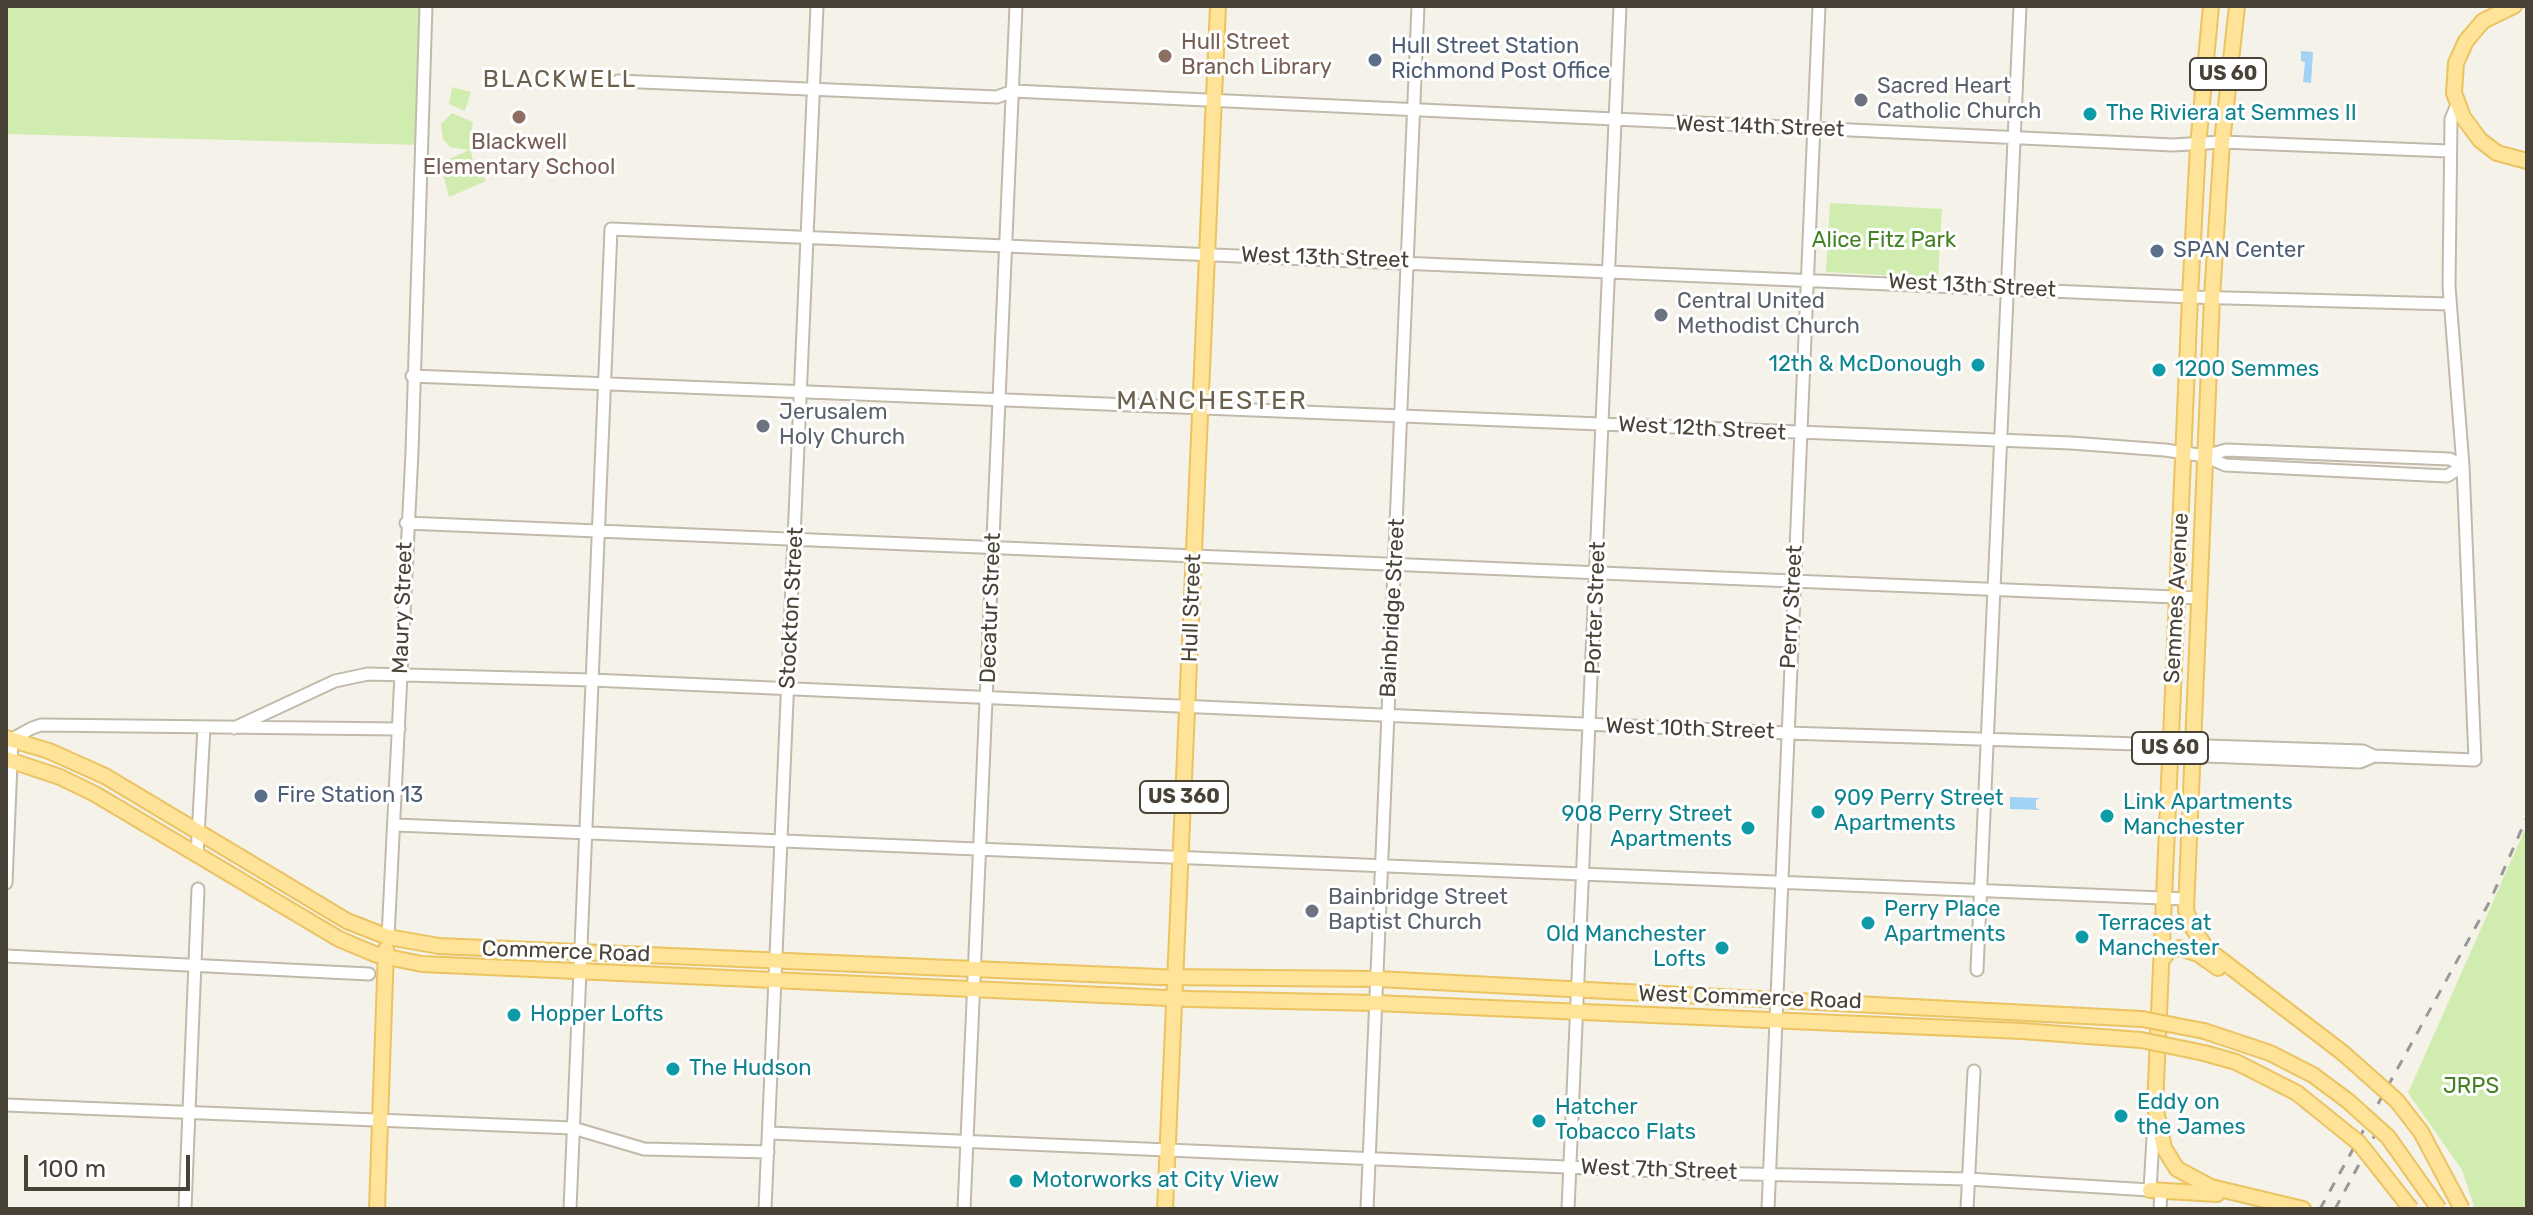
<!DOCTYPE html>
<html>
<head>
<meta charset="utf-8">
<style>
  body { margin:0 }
  #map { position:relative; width:2533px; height:1215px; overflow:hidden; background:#f5f2e9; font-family:Rubik,sans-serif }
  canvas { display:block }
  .frame { position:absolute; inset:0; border:8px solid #494236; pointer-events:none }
  .scale { position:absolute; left:24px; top:1155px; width:166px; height:36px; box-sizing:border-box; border:4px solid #494236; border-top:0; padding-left:10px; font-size:24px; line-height:28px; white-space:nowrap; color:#494236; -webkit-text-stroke:6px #fff; paint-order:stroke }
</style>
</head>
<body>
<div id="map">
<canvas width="2533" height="1215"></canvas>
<div class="frame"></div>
<div class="scale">100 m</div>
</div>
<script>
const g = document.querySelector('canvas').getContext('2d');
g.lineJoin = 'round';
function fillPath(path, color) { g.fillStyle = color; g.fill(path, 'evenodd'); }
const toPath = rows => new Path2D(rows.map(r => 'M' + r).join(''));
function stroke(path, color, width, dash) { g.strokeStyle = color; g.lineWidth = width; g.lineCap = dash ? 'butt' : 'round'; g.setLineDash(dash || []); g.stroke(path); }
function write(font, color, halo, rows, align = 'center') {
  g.font = font + ' Rubik,sans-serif'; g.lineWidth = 6; g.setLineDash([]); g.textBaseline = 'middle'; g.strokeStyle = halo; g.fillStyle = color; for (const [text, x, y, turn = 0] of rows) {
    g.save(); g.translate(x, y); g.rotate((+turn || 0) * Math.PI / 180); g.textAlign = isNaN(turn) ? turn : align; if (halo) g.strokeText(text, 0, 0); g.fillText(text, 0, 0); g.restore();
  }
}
fillPath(toPath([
  [6,6,427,6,420,145,6,134],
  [452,87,471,92,465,111,449,104],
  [452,113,473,122,469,143,473,162,486,181,449,197,440,163,469,150,450,147,443,139,441,124],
  [1830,203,1942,209,1938,278,1826,272],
  [2527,825,2527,1209,2475,1209,2462,1170,2408,1093]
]), '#d0ecaf');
fillPath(toPath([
  [2301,51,2313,52,2311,83,2303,82,2305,62,2301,61],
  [2010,797,2040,798,2036,800,2036,808,2040,810,2010,809]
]), '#a2d2f5');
const minor = toPath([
  [618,81,997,97,1013,91,2173,145,2222,142,2449,151],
  [412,376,2071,443,2165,450,2205,456,2225,465,2447,476,2463,466,2450,459,2226,450,2205,456],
  [406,523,2199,598],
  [234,728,335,681,368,674,592,680,1787,733,2170,745,2207,756,2360,762,2374,756],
  [2193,750,2207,746,2363,751,2374,756,2475,760,2463,466,2449,286,2451,119,2457,105],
  [396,825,2186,899],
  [197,855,204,727],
  [6,883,12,739,32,728,41,725,399,729],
  [388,937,412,452,426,6],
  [6,956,369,974],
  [1977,970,2020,6],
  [6,1105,573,1128,644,1149,768,1152],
  [770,1133,1706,1173,1968,1179,2150,1190,2154,1120],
  [185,1209,198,889],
  [570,1209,611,229,2190,297,2450,304],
  [765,1209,817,6],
  [964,1209,1016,6],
  [1367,1209,1418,6],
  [1568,1209,1620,6],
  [1768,1209,1819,6],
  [1967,1209,1974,1071],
  [2160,1209,2161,1191]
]);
const major = toPath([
  [2211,6,2198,146,2190,297,2155,1106,2164,1148,2177,1169,2211,1187,2303,1209],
  [2237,6,2222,142,2212,297,2186,910,2192,927,2207,949,2343,1053],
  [2514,6,2483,21,2466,41,2456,63,2454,93,2463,117,2480,140,2497,153,2527,161],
  [6,738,49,751,105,776,347,921,388,937,439,946,1159,977,1378,979,2142,1019],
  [6,759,60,777,95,794,339,939,377,955,422,964,1190,999,1376,1003,2022,1031,2141,1040],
  [2162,960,2169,950,2180,948,2198,954,2218,968],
  [2204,1031,2270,1053,2313,1075],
  [2204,1053,2236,1062,2297,1093],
  [2150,1190,2217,1194],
  [377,1209,386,949],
  [1165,1209,1218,6]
]);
stroke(minor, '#c1baaa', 15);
stroke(major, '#ebc360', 18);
stroke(minor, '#fff', 11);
stroke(major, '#ffe398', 14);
stroke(toPath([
  [2320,1209,2490,901,2527,817],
  [2335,1209,2382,1122]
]), '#989898', 3, [10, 10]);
const majorBridge = toPath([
  [2142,1019,2204,1031],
  [2141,1040,2204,1053],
  [2343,1053,2397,1101,2421,1132,2462,1209],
  [2313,1075,2348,1101,2388,1137,2439,1209],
  [2297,1093,2359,1143,2411,1209]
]);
stroke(majorBridge, '#ebc360', 18, []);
stroke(majorBridge, '#ffe398', 14);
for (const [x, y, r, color] of [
  [1165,56,8,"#8d6e63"],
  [1375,60,8,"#5c6f8a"],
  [1861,100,8,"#6b7280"],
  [2090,114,8,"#0f9aa8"],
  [519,117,8,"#8d6e63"],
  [2157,251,8,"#5c6f8a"],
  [1661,315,8,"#6b7280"],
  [1978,365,8,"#0f9aa8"],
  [2159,370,8,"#0f9aa8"],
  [763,426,8,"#6b7280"],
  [261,796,8,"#5c6f8a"],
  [1818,812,8,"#0f9aa8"],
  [2107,816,8,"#0f9aa8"],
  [1748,828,8,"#0f9aa8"],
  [1312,911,8,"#6b7280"],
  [1868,923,8,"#0f9aa8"],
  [2082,937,8,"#0f9aa8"],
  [1722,948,8,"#0f9aa8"],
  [514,1015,8,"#0f9aa8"],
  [673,1069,8,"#0f9aa8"],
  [2121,1116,8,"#0f9aa8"],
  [1539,1121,8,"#0f9aa8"],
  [1016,1181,8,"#0f9aa8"]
]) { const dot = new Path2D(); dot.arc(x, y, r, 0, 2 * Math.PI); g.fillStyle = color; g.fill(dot); stroke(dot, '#fff', 3); }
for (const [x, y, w] of [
  [2228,74,76],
  [2170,748,76],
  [1184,797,88]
]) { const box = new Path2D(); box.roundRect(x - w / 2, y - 16, w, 32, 6); g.fillStyle = '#fff'; g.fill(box); stroke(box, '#494236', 2); }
write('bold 20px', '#494236', null, [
  ["US 60",2228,74],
  ["US 60",2170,748],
  ["US 360",1184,797]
]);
write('22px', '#785e54', '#fff', [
  ["Hull Street",1181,43],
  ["Branch Library",1181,68],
  ["Blackwell",519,143,"center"],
  ["Elementary School",519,168,"center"]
], 'left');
write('22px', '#4e5e75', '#fff', [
  ["Hull Street Station",1391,47],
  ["Richmond Post Office",1391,72],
  ["SPAN Center",2173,251],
  ["Fire Station 13",277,796]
], 'left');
write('22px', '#5b616d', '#fff', [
  ["Sacred Heart",1877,87],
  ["Catholic Church",1877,112],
  ["Central United",1677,302],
  ["Methodist Church",1677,327],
  ["Jerusalem",779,413],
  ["Holy Church",779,438],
  ["Bainbridge Street",1328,898],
  ["Baptist Church",1328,923]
], 'left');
write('22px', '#0d838f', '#fff', [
  ["The Riviera at Semmes II",2106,114],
  ["12th & McDonough",1962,365,"right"],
  ["1200 Semmes",2175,370],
  ["909 Perry Street",1834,799],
  ["Apartments",1834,824],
  ["Link Apartments",2123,803],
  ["Manchester",2123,828],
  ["908 Perry Street",1732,815,"right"],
  ["Apartments",1732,840,"right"],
  ["Perry Place",1884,910],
  ["Apartments",1884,935],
  ["Terraces at",2098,924],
  ["Manchester",2098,949],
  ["Old Manchester",1706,935,"right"],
  ["Lofts",1706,960,"right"],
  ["Hopper Lofts",530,1015],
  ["The Hudson",689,1069],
  ["Eddy on",2137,1103],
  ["the James",2137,1128],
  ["Hatcher",1555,1108],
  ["Tobacco Flats",1555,1133],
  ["Motorworks at City View",1032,1181]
], 'left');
write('22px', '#494236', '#fff', [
  ["West 14th Street",1760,127,2],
  ["West 13th Street",1325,258,2],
  ["West 13th Street",1972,286,3],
  ["West 12th Street",1702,429,3],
  ["Semmes Avenue",2177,598,-87],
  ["Perry Street",1792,607,-87],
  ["Maury Street",403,608,-88],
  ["Stockton Street",792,608,-87],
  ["Decatur Street",991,608,-88],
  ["Hull Street",1192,608,-88],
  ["Bainbridge Street",1393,608,-87],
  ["Porter Street",1596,608,-88],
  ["West 10th Street",1690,729,2],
  ["Commerce Road",566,952,2],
  ["West Commerce Road",1750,998,2],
  ["West 7th Street",1659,1170,2]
]);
write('22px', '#468025', '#fff', [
  ["Alice Fitz Park",1884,241],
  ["JRPS",2471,1087]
]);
g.letterSpacing = '2px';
write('24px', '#6d604d', '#fff', [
  ["BLACKWELL",560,80]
]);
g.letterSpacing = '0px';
g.letterSpacing = '2px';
write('26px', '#6d604d', '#fff', [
  ["MANCHESTER",1212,401]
]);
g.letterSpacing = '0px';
</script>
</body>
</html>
